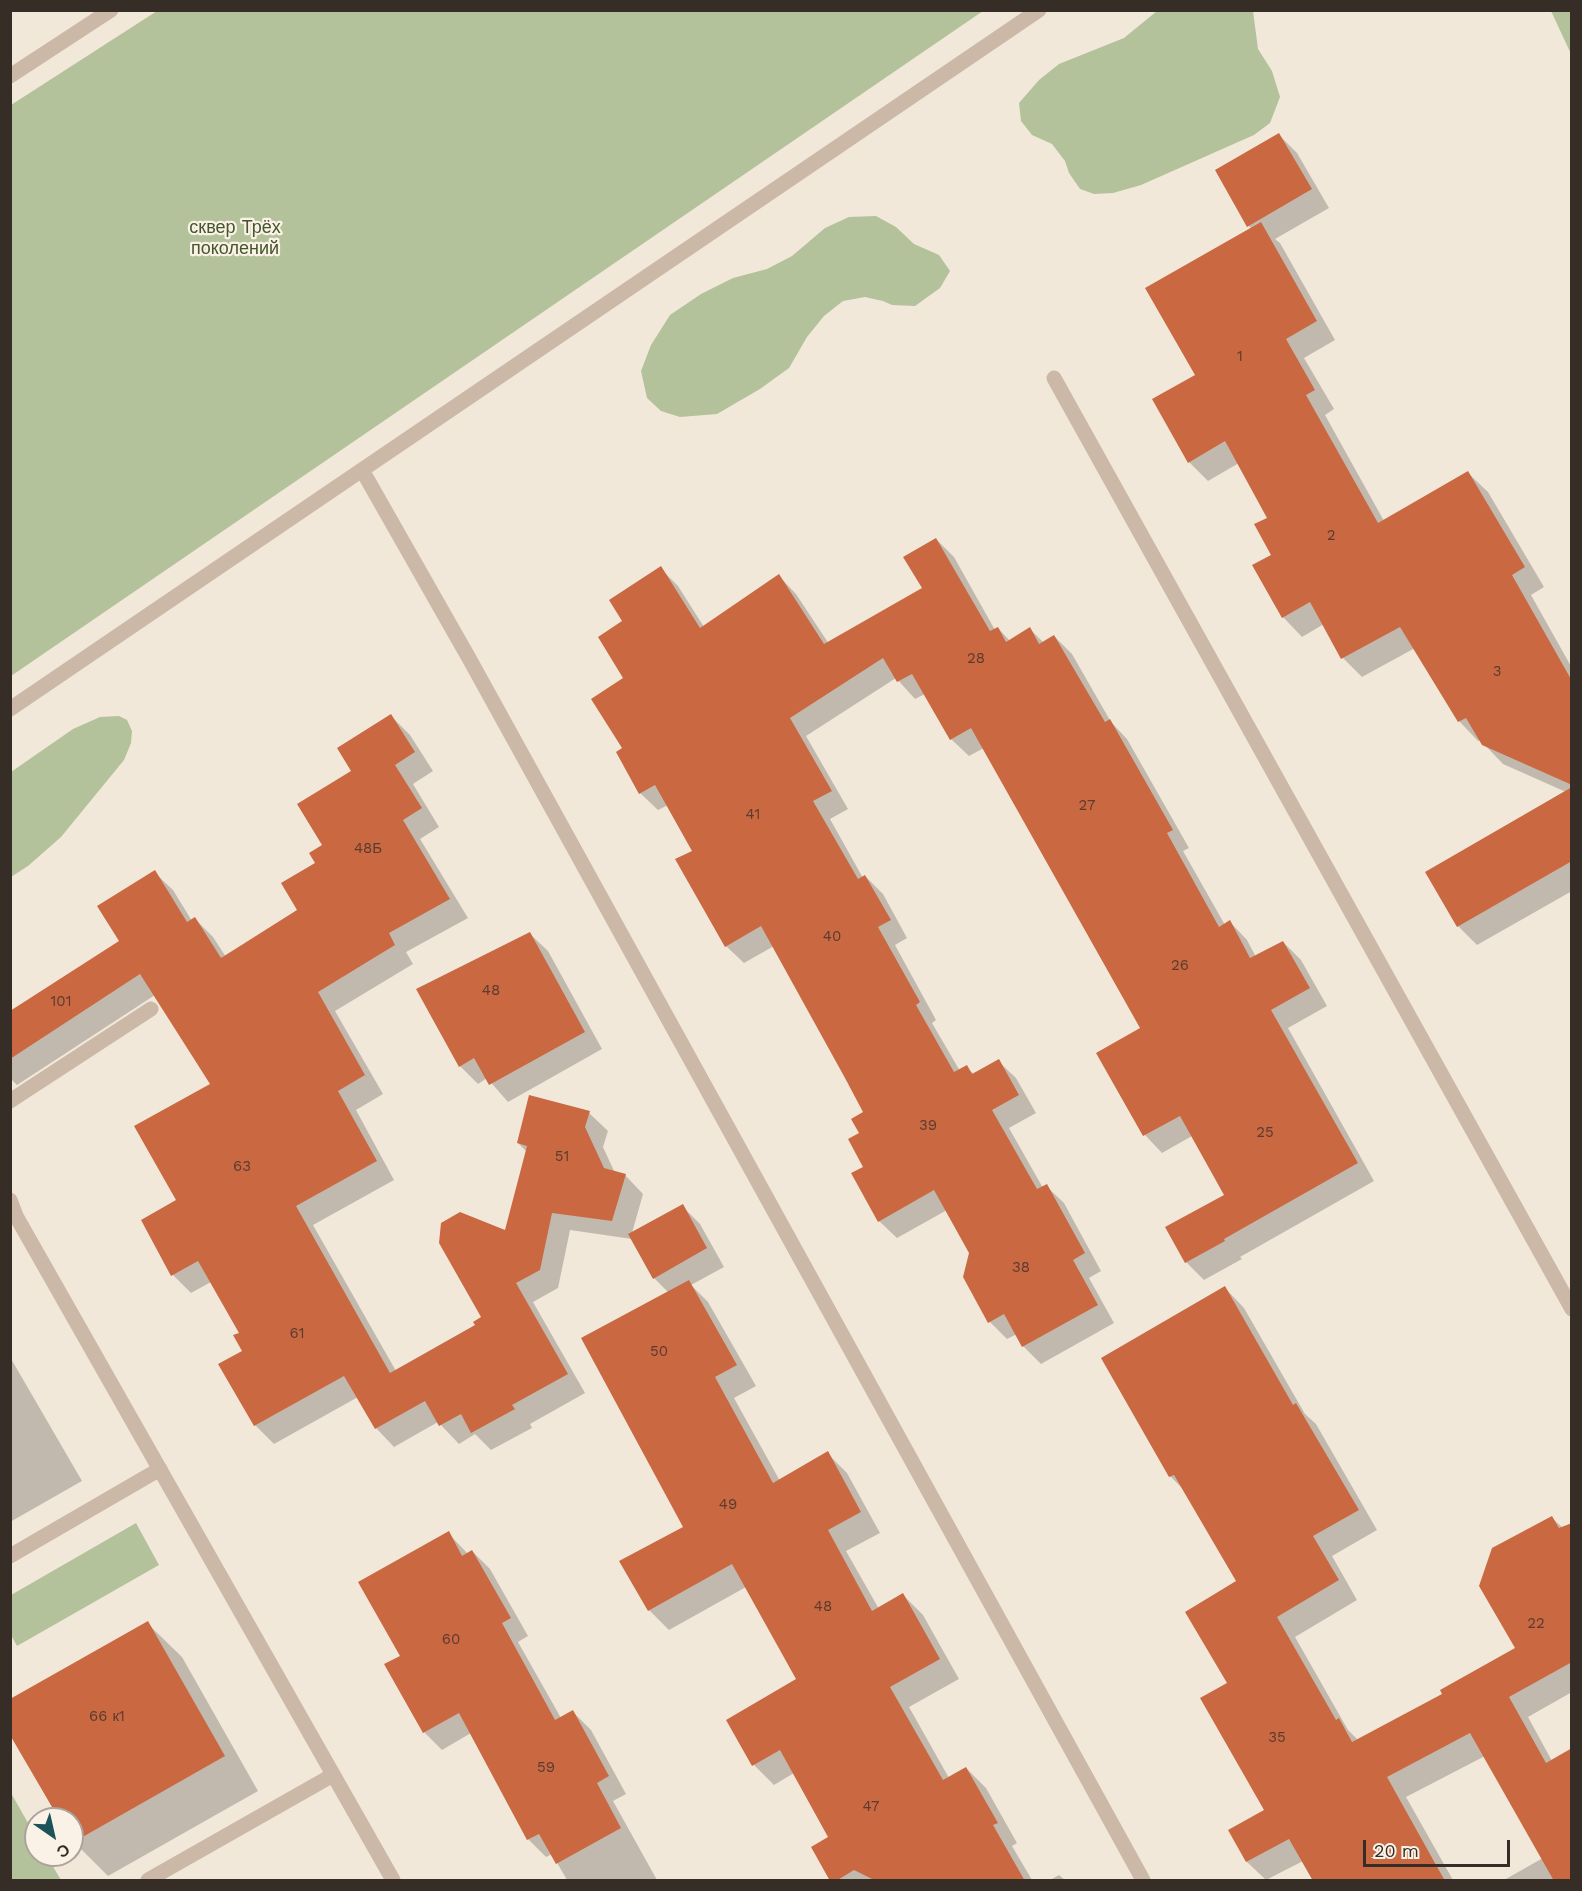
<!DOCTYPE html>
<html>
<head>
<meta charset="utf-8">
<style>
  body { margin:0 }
  #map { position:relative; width:1582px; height:1891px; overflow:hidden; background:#f2e8da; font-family:"Work Sans",sans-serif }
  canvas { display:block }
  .frame { position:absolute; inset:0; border:12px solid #372d27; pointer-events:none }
  .north { position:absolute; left:24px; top:1807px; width:60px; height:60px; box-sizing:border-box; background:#faf2e7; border:2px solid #aca39a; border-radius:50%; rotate:146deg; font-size:16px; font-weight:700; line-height:24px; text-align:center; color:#372d27 }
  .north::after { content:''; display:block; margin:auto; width:21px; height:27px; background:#1b5359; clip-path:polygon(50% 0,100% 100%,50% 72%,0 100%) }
  .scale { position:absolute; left:1363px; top:1840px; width:147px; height:27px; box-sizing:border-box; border:3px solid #372d27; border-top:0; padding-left:8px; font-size:18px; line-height:21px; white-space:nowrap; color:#372d27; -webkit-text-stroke:4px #faf2e7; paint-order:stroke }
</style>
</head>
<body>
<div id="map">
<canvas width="1582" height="1891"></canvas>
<div class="frame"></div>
<div class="north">С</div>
<div class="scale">20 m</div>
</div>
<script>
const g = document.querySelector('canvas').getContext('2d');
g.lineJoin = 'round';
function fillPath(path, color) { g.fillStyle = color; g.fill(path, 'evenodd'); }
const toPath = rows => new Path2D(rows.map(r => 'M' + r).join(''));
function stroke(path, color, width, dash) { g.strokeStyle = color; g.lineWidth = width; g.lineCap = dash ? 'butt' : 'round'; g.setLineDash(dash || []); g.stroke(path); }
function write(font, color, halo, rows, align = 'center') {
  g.font = font + ' "Work Sans",sans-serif'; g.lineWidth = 4.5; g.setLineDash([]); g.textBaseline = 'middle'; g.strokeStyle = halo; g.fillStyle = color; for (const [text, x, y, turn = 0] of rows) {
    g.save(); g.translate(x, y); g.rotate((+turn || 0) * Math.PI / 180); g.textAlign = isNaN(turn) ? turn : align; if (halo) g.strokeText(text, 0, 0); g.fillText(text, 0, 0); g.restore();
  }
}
fillPath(toPath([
  [157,11,157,10,983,11,11,676,11,105],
  [1157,11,1253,11,1258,49,1272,71,1280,97,1270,123,1254,135,1141,185,1113,193,1094,194,1080,189,1069,173,1065,161,1052,144,1032,135,1021,121,1019,103,1039,80,1059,64,1124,38],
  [1551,11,1571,11,1571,54],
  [876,216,896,227,914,244,939,255,950,271,940,288,915,306,892,305,883,301,865,297,843,301,824,316,807,337,789,368,760,389,717,414,680,417,661,411,647,398,641,371,651,345,670,315,701,294,733,278,767,269,792,256,825,228,849,217],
  [119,716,127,720,132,731,131,743,124,760,61,837,28,866,11,877,11,772,73,729,100,717],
  [136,1523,159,1565,17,1646,11,1635,11,1595],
  [11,1793,36,1837,36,1855,46,1855,61,1880,11,1880]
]), '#b3c29a');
fillPath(toPath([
  [1279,135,1297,153,1329,208,1275,239,1280,243,1335,340,1304,358,1334,409,1325,415,1384,521,1468,473,1488,492,1544,587,1531,595,1572,668,1572,891,1477,945,1458,926,1566,792,1503,764,1480,740,1478,741,1459,721,1415,648,1362,677,1343,658,1324,624,1302,637,1283,617,1269,518,1239,463,1208,481,1189,462,1197,375,1252,229,1249,226],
  [936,539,954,557,995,630,998,628,1010,641,1030,629,1044,643,1054,636,1072,654,1111,722,1127,739,1189,848,1183,851,1225,925,1230,922,1247,940,1256,957,1283,942,1301,960,1327,1006,1288,1028,1374,1181,1240,1257,1242,1259,1204,1280,1186,1262,1226,1195,1192,1136,1162,1153,1145,1135,1142,1029,984,748,969,756,951,739,925,694,915,699,896,678,806,736,848,809,830,819,863,878,865,876,883,894,907,938,895,945,936,1020,932,1023,960,1071,966,1067,974,1074,998,1061,1016,1078,1036,1113,1009,1128,1043,1188,1046,1186,1064,1203,1101,1271,1089,1278,1114,1323,1041,1364,1023,1346,1017,1334,1007,1339,990,1322,971,1253,947,1210,897,1238,879,1221,866,1167,861,1134,865,1112,774,946,744,963,726,946,694,851,668,805,658,810,640,793,624,748,625,622,660,568,678,586,704,627,779,576,796,594,829,644,924,588],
  [391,716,410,735,433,771,413,784,439,827,420,839,468,918,406,952,413,964,335,1011,383,1094,356,1110,394,1180,313,1225,396,1371,477,1325,483,1317,527,1152,518,1143,589,1113,608,1131,603,1147,615,1173,625,1175,643,1194,632,1233,682,1206,700,1224,724,1267,691,1285,708,1302,756,1386,734,1398,780,1481,827,1453,847,1473,880,1533,846,1551,879,1609,903,1595,923,1615,959,1679,909,1707,949,1778,966,1768,986,1788,1017,1843,1012,1846,1032,1880,832,1880,830,1837,794,1773,774,1785,754,1765,798,1680,746,1587,669,1630,649,1610,685,1527,669,1293,654,1278,632,1239,570,1230,558,1288,533,1302,585,1393,530,1424,532,1428,491,1450,475,1434,459,1444,438,1422,394,1447,376,1428,358,1397,274,1444,255,1425,241,1333,211,1282,191,1293,173,1275,178,1201,212,1085,155,995,17,1085,10,1078,10,1013,121,941,154,872,173,890,192,921,195,919,213,937,226,957,299,911,353,772],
  [530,934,548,951,602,1049,508,1102,487,1078,478,1084,460,1066],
  [1225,1288,1244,1308,1305,1414,1316,1424,1377,1530,1332,1556,1357,1600,1295,1637,1348,1730,1358,1740,1444,1694,1517,1649,1552,1518,1563,1528,1572,1531,1572,1692,1528,1717,1552,1761,1572,1880,1504,1880,1543,1858,1485,1756,1406,1797,1453,1880,1314,1880,1303,1861,1266,1880,1247,1862,1230,1831,1266,1811,1229,1684,1238,1582,1185,1491,1170,1476],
  [10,1357,82,1481,10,1522],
  [448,1533,468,1554,472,1551,490,1569,528,1636,518,1642,561,1718,573,1712,591,1730,626,1794,613,1801,657,1880,567,1880,552,1854,546,1857,528,1839,471,1733,442,1750,424,1732,402,1656],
  [147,1623,182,1657,258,1791,108,1876,74,1842,72,1837,72,1819,63,1819],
  [1059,1875,1065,1880,1050,1880]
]), '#0003');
fillPath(toPath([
  [1279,133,1312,189,1247,227,1215,170],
  [1261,222,1317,321,1286,339,1315,390,1306,395,1378,523,1468,471,1525,567,1512,575,1572,681,1572,785,1482,745,1466,718,1458,722,1400,627,1341,659,1310,602,1282,618,1252,565,1271,555,1254,524,1267,518,1225,441,1188,463,1152,399,1195,375,1145,288],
  [936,538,990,631,998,627,1006,642,1030,627,1039,644,1054,635,1105,722,1110,719,1173,830,1167,833,1219,927,1230,920,1250,958,1283,941,1310,988,1271,1010,1358,1163,1224,1239,1225,1241,1185,1263,1165,1227,1224,1195,1180,1116,1143,1136,1096,1053,1140,1028,971,728,950,740,912,674,897,682,883,658,790,718,832,791,813,801,858,879,865,875,891,920,878,927,920,1002,916,1005,954,1072,967,1065,972,1074,999,1059,1019,1095,992,1110,1037,1189,1047,1184,1085,1253,1073,1260,1098,1305,1022,1347,1004,1314,988,1323,963,1277,969,1253,934,1190,878,1222,851,1173,863,1167,848,1139,859,1133,851,1119,863,1112,845,1078,761,926,725,947,675,859,692,851,655,785,639,794,616,752,622,748,591,699,623,678,598,637,622,621,609,600,661,566,700,628,779,574,824,644,922,588,903,557],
  [391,714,415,752,395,765,422,808,403,820,450,899,389,933,395,945,318,992,365,1075,338,1091,377,1161,296,1206,390,1373,475,1325,473,1322,481,1317,439,1243,441,1223,460,1212,505,1230,527,1146,517,1143,529,1095,590,1111,585,1127,604,1168,626,1174,612,1221,552,1213,540,1270,516,1283,568,1374,512,1405,515,1409,471,1433,461,1414,439,1426,425,1401,375,1429,344,1376,254,1426,218,1364,242,1351,233,1335,239,1333,198,1261,171,1276,141,1220,176,1200,134,1126,210,1084,140,974,10,1059,10,1011,119,941,97,906,155,870,187,922,195,917,221,958,297,910,281,883,315,863,309,853,322,845,297,804,351,771,337,748],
  [1572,787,1572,861,1457,927,1425,872],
  [530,932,585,1032,489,1085,474,1058,459,1067,416,989],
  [683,1204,707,1248,653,1279,628,1234],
  [689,1280,737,1365,715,1377,773,1483,828,1451,861,1512,828,1530,872,1611,903,1593,940,1659,890,1687,943,1780,966,1767,998,1823,993,1825,1025,1881,876,1881,854,1870,836,1881,830,1881,811,1847,828,1837,780,1750,752,1766,726,1720,796,1679,732,1564,648,1611,619,1561,683,1527,581,1338],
  [1225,1286,1293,1405,1296,1403,1359,1510,1313,1536,1339,1580,1277,1617,1336,1720,1339,1718,1352,1742,1442,1694,1440,1690,1515,1648,1479,1586,1492,1548,1552,1516,1559,1528,1572,1523,1572,1662,1509,1697,1546,1763,1572,1748,1572,1881,1554,1881,1470,1733,1387,1777,1445,1881,1313,1881,1289,1839,1246,1862,1228,1830,1264,1810,1200,1698,1227,1683,1185,1612,1236,1581,1174,1475,1169,1477,1101,1358],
  [449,1531,462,1556,472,1550,511,1618,502,1623,555,1720,573,1710,609,1776,597,1783,621,1828,556,1864,539,1834,527,1840,459,1713,423,1733,384,1664,400,1656,358,1582],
  [148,1621,225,1756,72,1843,72,1819,59,1819,10,1735,10,1699]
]), '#ca6841');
stroke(toPath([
  [1054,378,1572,1309],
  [362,470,470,660,1143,1880],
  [10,1101,151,1009],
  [10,1556,160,1469],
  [148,1880,333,1775]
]), '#cbb8a6', 15);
stroke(toPath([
  [10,76,111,10],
  [10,1200,16,1216,393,1880]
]), '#cbb8a6', 15);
stroke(toPath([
  [10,709,1039,10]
]), '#cbb8a6', 15);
write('15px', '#5c3c2e', null, [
  ["1",1240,357],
  ["2",1331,536],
  ["28",976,659],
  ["3",1497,672],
  ["27",1087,806],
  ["41",753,815],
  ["48Б",368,849],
  ["40",832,937],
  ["26",1180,966],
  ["48",491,991],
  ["101",61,1002],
  ["39",928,1126],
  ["25",1265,1133],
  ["51",562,1157],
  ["63",242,1167],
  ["38",1021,1268],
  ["61",297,1334],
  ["50",659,1352],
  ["49",728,1505],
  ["48",823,1607],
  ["22",1536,1624],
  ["60",451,1640],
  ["66 к1",107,1717],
  ["35",1277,1738],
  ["59",546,1768],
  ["47",871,1807]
]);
write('18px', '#44562a', '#faf2e7', [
  ["сквер Трёх",235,228],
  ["поколений",235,249]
]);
</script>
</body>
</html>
